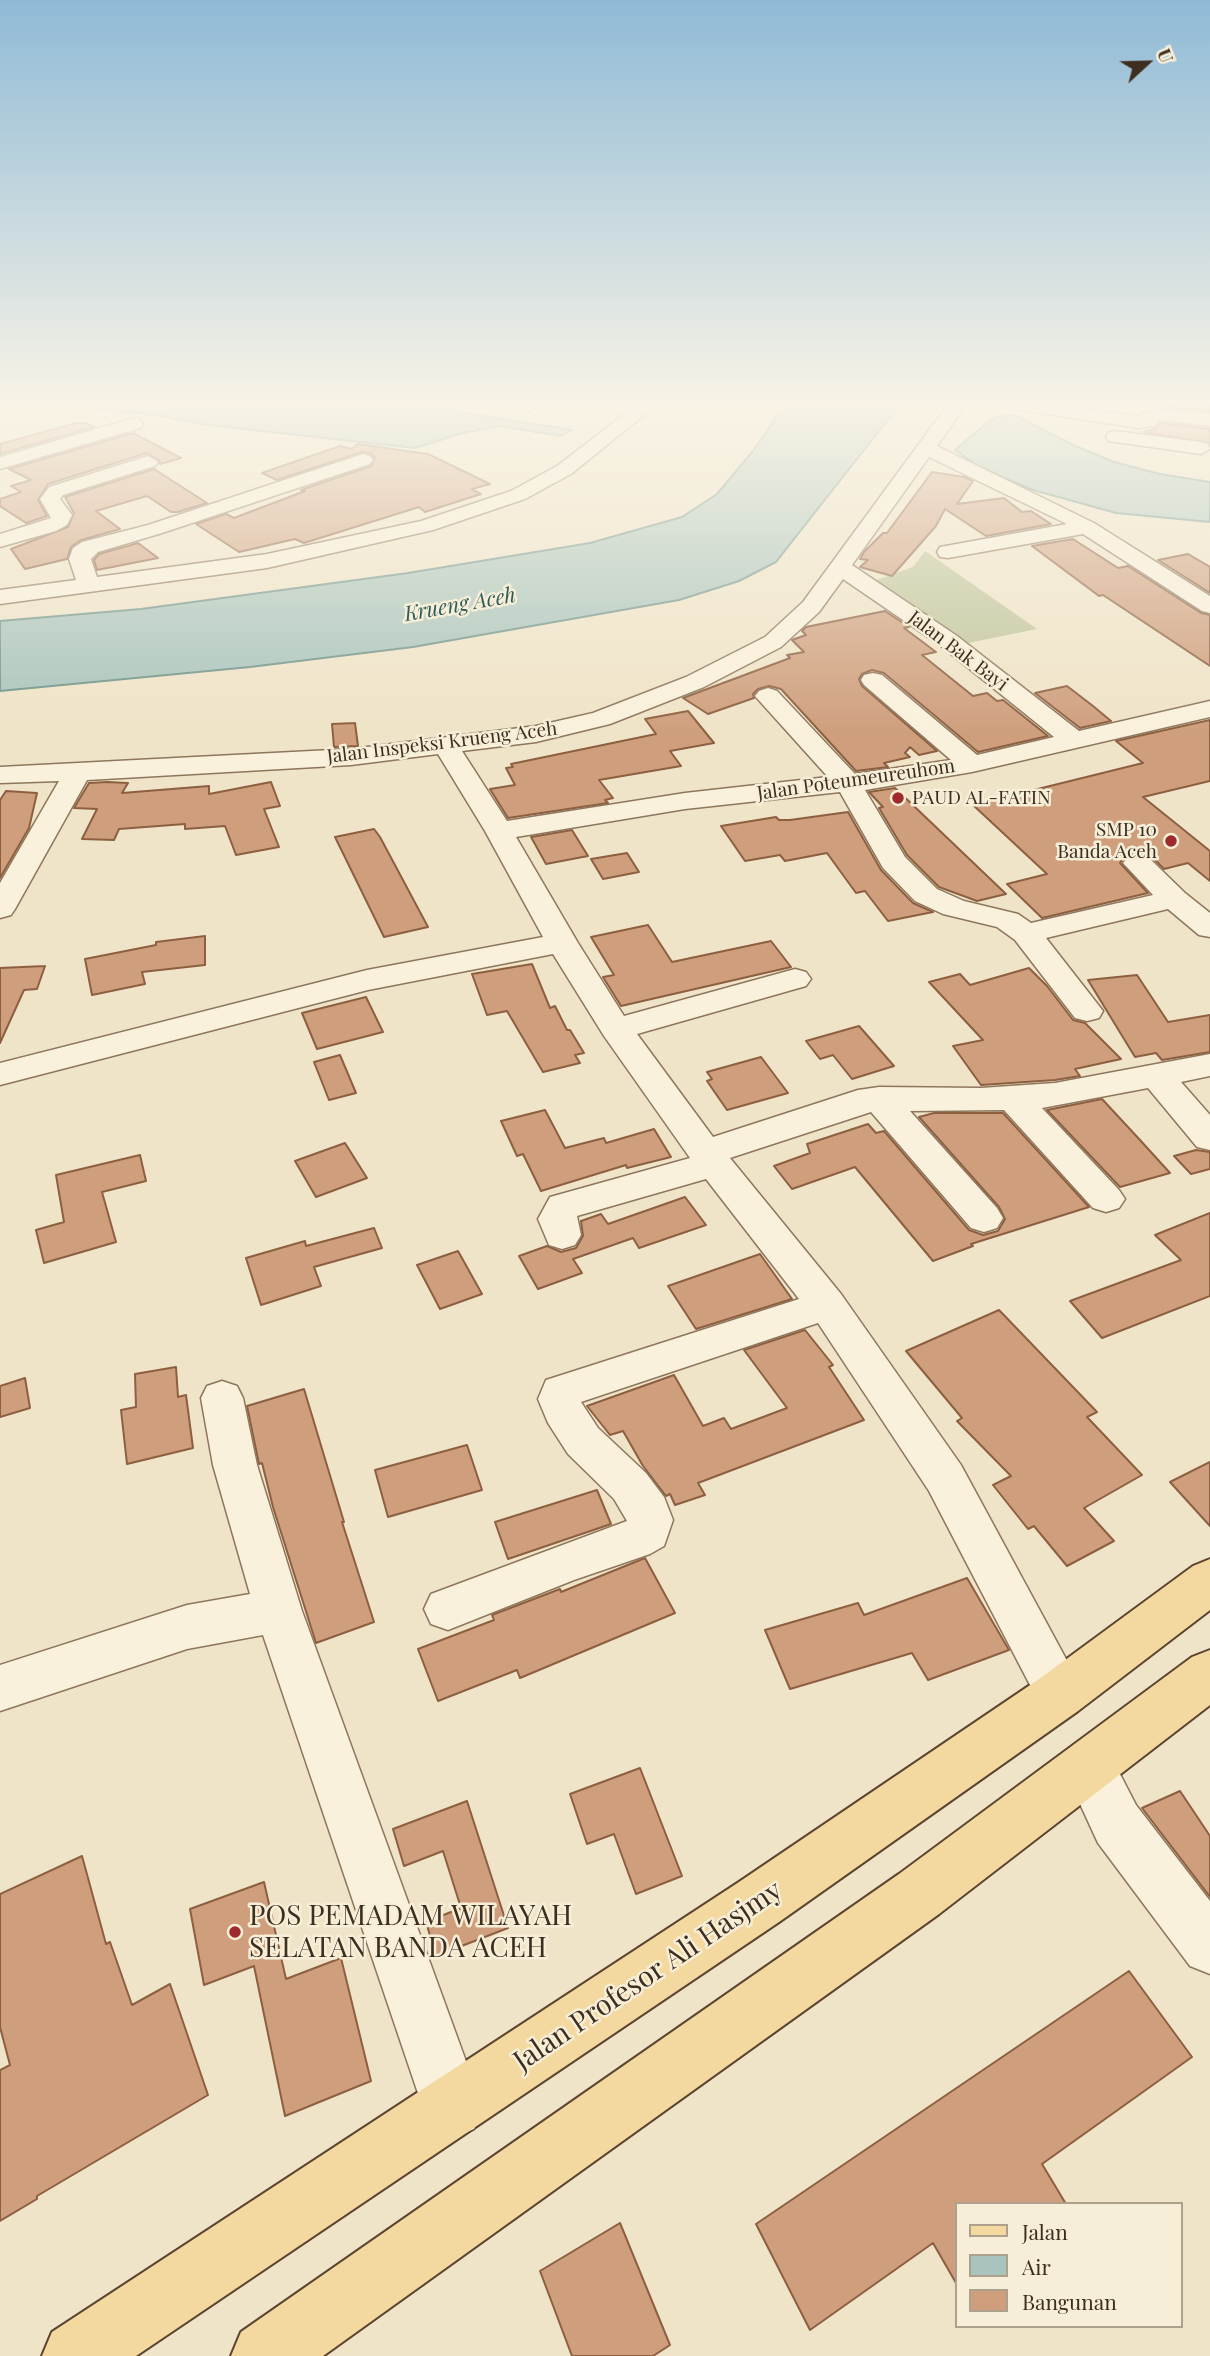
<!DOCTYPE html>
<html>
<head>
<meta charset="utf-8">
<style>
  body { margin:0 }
  #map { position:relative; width:1210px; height:2356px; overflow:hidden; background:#f0e4c8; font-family:"Playfair Display",serif }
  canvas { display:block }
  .legend { position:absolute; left:955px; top:2202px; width:228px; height:126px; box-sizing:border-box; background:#f7eed8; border:2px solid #ada18e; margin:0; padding:9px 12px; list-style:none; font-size:21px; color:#3d2e20 }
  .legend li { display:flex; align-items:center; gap:14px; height:35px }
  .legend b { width:35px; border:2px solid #ada18e }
  .north { position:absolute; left:1112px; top:28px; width:70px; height:70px; -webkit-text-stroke:5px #f7eed8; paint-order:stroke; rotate:68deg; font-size:19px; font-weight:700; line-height:28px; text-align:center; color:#3d2e20 }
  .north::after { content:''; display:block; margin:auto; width:24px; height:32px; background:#3d2e20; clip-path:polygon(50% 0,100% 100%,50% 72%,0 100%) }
</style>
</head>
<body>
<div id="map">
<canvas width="1210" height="2356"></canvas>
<ul class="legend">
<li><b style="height:9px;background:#f3d9a0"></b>Jalan</li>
<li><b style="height:19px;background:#a9c4bc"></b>Air</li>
<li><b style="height:19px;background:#cf9f7d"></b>Bangunan</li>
</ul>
<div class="north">U</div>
</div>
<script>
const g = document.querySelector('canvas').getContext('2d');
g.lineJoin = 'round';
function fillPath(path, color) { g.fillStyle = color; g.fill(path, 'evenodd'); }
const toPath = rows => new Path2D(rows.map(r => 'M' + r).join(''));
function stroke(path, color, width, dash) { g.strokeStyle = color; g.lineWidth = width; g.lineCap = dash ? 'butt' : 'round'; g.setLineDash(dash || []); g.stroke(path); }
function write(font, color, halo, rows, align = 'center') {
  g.font = font + ' "Playfair Display",serif'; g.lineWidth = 5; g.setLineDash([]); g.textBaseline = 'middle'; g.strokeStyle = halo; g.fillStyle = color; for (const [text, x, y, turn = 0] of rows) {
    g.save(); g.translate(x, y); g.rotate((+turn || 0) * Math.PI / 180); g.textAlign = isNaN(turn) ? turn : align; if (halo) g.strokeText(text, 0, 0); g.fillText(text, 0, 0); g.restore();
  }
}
fillPath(toPath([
  [925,551,1037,629,958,645,868,583,913,567]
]), '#bfc49a');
const water = toPath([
  [64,403,403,403,572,430,560,436,500,426,463,433,415,448,199,424,157,415,84,408,64,403],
  [786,403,901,403,776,562,739,581,679,600,413,647,250,667,0,691,0,621,141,609,408,573,590,543,682,517,717,494,753,451,786,403],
  [1015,415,1073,445,1114,462,1160,474,1210,482,1210,522,1116,513,1033,490,981,468,955,450,987,423,997,417,1015,415]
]);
fillPath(water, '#a9c4bc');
stroke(water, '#6f938a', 2);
const building = toPath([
  [1168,403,1210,403,1210,411,1165,407,1168,403],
  [76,423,85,423,94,427,0,454,0,444,76,423],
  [1160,423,1210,429,1210,443,1143,432,1155,429,1160,423],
  [133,433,181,458,160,464,159,460,147,453,48,484,38,500,47,516,26,523,0,506,0,499,21,492,11,486,31,480,9,469,133,433],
  [358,444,428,454,490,484,472,489,481,494,425,512,419,507,304,543,295,539,239,552,196,524,226,514,234,518,305,491,301,490,371,466,375,458,371,453,362,452,277,480,262,473,340,446,352,449,358,444],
  [154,469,207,503,178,512,171,512,147,496,96,511,120,529,81,540,71,547,67,559,25,569,11,549,68,527,74,513,65,497,154,469],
  [932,472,964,477,973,481,957,504,1004,498,1022,512,1031,511,1051,524,986,536,945,509,936,526,892,576,860,567,868,560,860,559,864,552,883,533,887,533,932,472],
  [1073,539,1118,568,1128,566,1201,613,1210,615,1210,666,1103,595,1099,596,1032,546,1073,539],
  [138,543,158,558,97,570,94,560,99,554,138,543],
  [1188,554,1210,567,1210,593,1158,560,1188,554],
  [885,611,909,627,904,628,936,652,922,655,973,696,987,693,997,701,1003,700,1048,736,978,752,884,673,872,670,862,674,859,679,862,686,937,751,919,755,910,747,905,753,910,757,884,763,888,767,856,771,781,689,769,686,758,689,753,694,754,698,708,714,683,698,790,658,787,655,804,652,792,640,806,635,802,631,806,627,885,611],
  [1067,686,1093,706,1111,721,1080,728,1035,693,1067,686],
  [688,711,714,743,670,751,681,766,599,780,613,798,605,800,608,803,508,818,490,789,515,785,506,768,513,767,511,764,656,734,645,719,688,711],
  [1210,720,1210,781,1143,797,1210,851,1210,881,1188,863,1164,869,1150,855,1137,851,1126,855,1120,863,1148,893,1042,918,1007,884,1047,874,973,805,1143,763,1116,741,1210,720],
  [355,723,358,746,334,747,332,724,355,723],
  [107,782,128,783,122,793,209,786,209,794,271,782,280,806,264,809,279,847,236,855,225,826,185,829,185,824,119,829,114,840,82,839,97,809,74,808,89,783,107,782],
  [895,788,1006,894,977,901,939,887,907,855,879,808,883,807,869,792,895,788],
  [6,791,37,793,29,828,0,878,0,800,6,791],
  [848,812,881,870,913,903,933,912,888,921,865,891,856,893,827,853,785,861,780,855,745,861,721,826,776,817,779,820,790,820,848,812],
  [374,829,380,837,428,927,384,937,335,837,374,829],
  [572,830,588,856,546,864,531,837,572,830],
  [627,853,639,872,603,879,591,859,627,853],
  [648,925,672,962,771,941,791,967,621,1006,603,977,614,975,591,937,648,925],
  [205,936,205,965,142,972,145,984,92,995,85,959,156,945,156,942,205,936],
  [532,964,550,1008,555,1006,567,1030,570,1030,584,1053,575,1055,580,1063,543,1072,507,1011,487,1015,472,974,532,964],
  [45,966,37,989,24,990,0,1043,0,968,45,966],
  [1029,968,1047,986,1073,1020,1085,1023,1121,1059,1075,1069,1080,1076,1055,1080,981,1085,953,1046,983,1040,929,982,960,974,970,985,1029,968],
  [1137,975,1168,1022,1210,1015,1210,1052,1162,1060,1156,1053,1135,1057,1088,980,1137,975],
  [366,997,383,1032,317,1049,302,1013,366,997],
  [859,1026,894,1066,852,1079,833,1055,820,1059,806,1041,859,1026],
  [340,1055,356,1093,329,1100,314,1062,340,1055],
  [761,1057,788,1093,727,1110,707,1081,712,1079,707,1072,761,1057],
  [1102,1099,1140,1140,1170,1173,1120,1187,1047,1110,1102,1099],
  [545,1110,565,1148,604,1138,606,1143,654,1129,671,1157,627,1168,626,1165,541,1191,523,1154,517,1156,501,1121,545,1110],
  [934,1113,1003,1113,1089,1207,971,1244,973,1246,933,1261,855,1167,792,1189,774,1166,810,1153,807,1144,868,1124,876,1133,884,1131,969,1230,983,1235,998,1231,1005,1219,999,1207,919,1117,934,1113],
  [345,1143,367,1178,316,1197,295,1161,345,1143],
  [1196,1150,1210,1152,1210,1169,1191,1174,1174,1156,1196,1150],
  [140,1155,146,1181,102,1192,116,1242,44,1263,36,1230,64,1222,56,1175,140,1155],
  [685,1197,706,1225,639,1248,633,1238,573,1259,582,1273,538,1289,519,1256,547,1246,561,1252,576,1248,583,1236,581,1221,601,1214,608,1224,685,1197],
  [1210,1213,1210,1296,1102,1338,1070,1301,1181,1260,1155,1235,1210,1213],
  [374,1228,382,1248,314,1267,321,1286,261,1305,246,1258,305,1241,306,1246,374,1228],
  [458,1251,482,1294,440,1309,417,1265,458,1251],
  [760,1254,792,1299,696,1329,668,1286,760,1254],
  [999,1310,1097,1412,1087,1417,1142,1475,1084,1508,1114,1541,1067,1566,1034,1526,1028,1529,993,1485,1011,1476,957,1421,962,1418,906,1351,999,1310],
  [805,1330,833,1365,829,1367,864,1420,698,1483,705,1495,675,1505,670,1494,666,1496,643,1466,623,1431,610,1435,587,1406,674,1375,703,1426,724,1418,731,1429,787,1408,744,1350,805,1330],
  [176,1367,178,1397,186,1395,193,1448,127,1464,121,1410,136,1407,135,1374,176,1367],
  [25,1378,30,1408,0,1417,0,1386,25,1378],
  [304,1389,344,1522,342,1522,374,1622,316,1643,273,1507,262,1463,259,1464,247,1406,304,1389],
  [467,1445,482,1490,388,1517,375,1470,467,1445],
  [1210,1462,1210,1526,1170,1482,1210,1462],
  [597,1490,611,1524,508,1559,495,1522,597,1490],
  [645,1558,675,1613,520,1678,517,1670,438,1701,418,1649,494,1620,492,1615,560,1589,561,1592,645,1558],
  [967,1578,1009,1650,928,1680,912,1653,790,1689,765,1630,858,1603,864,1615,967,1578],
  [640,1768,682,1876,636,1894,614,1834,587,1844,570,1794,640,1768],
  [1180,1791,1210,1836,1210,1897,1142,1808,1180,1791],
  [467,1801,508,1928,436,1956,426,1922,461,1908,443,1851,404,1866,393,1829,467,1801],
  [82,1856,106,1944,110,1942,132,2005,170,1984,208,2095,37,2196,37,2199,0,2221,0,2070,10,2065,0,2027,0,1894,82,1856],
  [264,1882,286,1979,341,1958,371,2081,285,2116,254,1966,204,1985,190,1909,264,1882],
  [1129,1971,1192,2057,1042,2164,1066,2204,956,2204,956,2283,933,2243,810,2330,756,2224,1129,1971],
  [620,2223,670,2345,653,2356,572,2356,540,2271,620,2223]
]);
fillPath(building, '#cf9f7d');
stroke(building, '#8d5f41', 2);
const minor = toPath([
  [521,403,544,403,527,412,518,407,521,403],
  [639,403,659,403,571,474,525,499,433,530,267,568,0,604,0,590,76,580,69,559,73,548,82,542,148,525,363,454,370,456,373,460,370,464,162,533,98,552,91,559,97,577,267,554,421,521,511,491,557,466,639,403],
  [949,403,967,403,937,446,1094,523,1210,596,1210,613,1202,611,1083,534,948,558,940,557,937,552,940,547,1067,524,929,457,852,565,957,636,1079,731,1210,701,1210,717,972,772,865,790,905,857,937,889,964,901,1018,914,1031,923,1153,895,1123,863,1128,857,1138,854,1148,857,1185,893,1210,913,1210,937,1199,935,1168,909,1046,938,1103,1011,1099,1018,1087,1021,1075,1018,1015,940,997,927,943,914,915,901,883,868,840,792,685,809,516,837,578,943,624,1016,795,969,806,972,811,979,806,986,637,1034,713,1137,858,1090,879,1087,981,1088,1055,1083,1210,1054,1210,1076,1181,1082,1210,1115,1210,1150,1197,1147,1148,1088,1042,1108,1119,1190,1125,1199,1119,1208,1106,1212,1093,1208,1004,1110,910,1111,997,1208,1003,1218,997,1228,984,1232,971,1228,871,1112,730,1158,841,1294,961,1465,1085,1694,1077,1710,1060,1717,1043,1710,929,1491,818,1323,581,1402,598,1428,646,1473,664,1497,673,1520,664,1546,650,1554,574,1580,448,1630,431,1624,424,1609,431,1594,627,1521,614,1499,568,1454,548,1423,538,1399,546,1380,799,1299,706,1179,577,1216,581,1235,575,1245,562,1249,549,1245,538,1219,550,1197,690,1158,604,1036,553,954,368,990,0,1085,0,1063,367,970,543,937,485,831,438,754,351,765,87,780,15,909,11,915,0,918,0,883,59,781,0,783,0,767,351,749,536,726,593,713,686,677,765,637,803,602,949,403],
  [843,579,941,646,1054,737,977,755,882,675,873,673,864,675,861,680,864,685,951,760,855,774,777,691,768,688,759,691,755,696,828,777,685,793,507,821,462,751,536,742,610,724,704,687,781,647,819,612,843,579],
  [999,403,1044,403,1138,416,1158,409,1210,414,1210,426,1159,420,1155,426,1138,428,1008,408,999,403],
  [134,418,141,420,143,424,141,428,0,469,0,457,134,418],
  [1115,431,1201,442,1208,444,1210,449,1201,454,1108,441,1106,437,1108,433,1115,431],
  [148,456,158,462,155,466,63,495,60,499,72,515,67,525,56,531,0,547,0,534,51,518,40,499,49,487,148,456],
  [222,1381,237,1386,243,1398,257,1465,302,1611,483,2108,474,2129,453,2138,432,2129,423,2108,263,1635,187,1649,0,1711,0,1665,187,1605,250,1594,213,1465,201,1398,207,1386,222,1381],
  [1089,1742,1107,1749,1136,1805,1210,1901,1210,1974,1190,1966,1098,1843,1063,1767,1071,1749,1089,1742]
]);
const major = toPath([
  [1210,1559,1210,1610,1078,1711,779,1922,136,2356,42,2356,52,2332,739,1882,1042,1677,1193,1566,1210,1559],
  [1210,1650,1210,1705,939,1914,323,2356,231,2356,241,2332,899,1874,1192,1657,1210,1650]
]);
stroke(minor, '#8d765c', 3);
stroke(major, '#5b4430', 4);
fillPath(minor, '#faf1dc');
fillPath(major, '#f3d9a0');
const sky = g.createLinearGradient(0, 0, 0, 733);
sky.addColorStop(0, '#8fbad6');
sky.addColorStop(0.55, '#f8f3e6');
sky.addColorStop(1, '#f8f3e600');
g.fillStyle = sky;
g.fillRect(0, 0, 1210, 733);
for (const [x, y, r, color] of [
  [898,798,7,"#9e2a2b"],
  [1171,841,7,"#9e2a2b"],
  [235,1932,7,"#9e2a2b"]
]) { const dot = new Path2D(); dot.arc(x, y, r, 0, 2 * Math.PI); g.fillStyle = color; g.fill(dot); stroke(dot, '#f7eed8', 2.5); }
write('19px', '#3d2e20', '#f7eed8', [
  ["Jalan Bak Bayi",958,651,37],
  ["Jalan Inspeksi Krueng Aceh",442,743,-7],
  ["Jalan Poteumeureuhom",856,780,-8]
]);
write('19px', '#3d2e20', '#f7eed8', [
  ["PAUD AL-FATIN",912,798],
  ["SMP 10",1157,830,"right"],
  ["Banda Aceh",1157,852,"right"]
], 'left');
write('italic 21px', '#2f5d5a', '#f7eed8', [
  ["Krueng Aceh",460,605,-10]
]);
write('28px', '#3d2e20', '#f7eed8', [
  ["POS PEMADAM WILAYAH",249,1916],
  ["SELATAN BANDA ACEH",249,1948]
], 'left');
write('28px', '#3d2e20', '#f7eed8', [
  ["Jalan Profesor Ali Hasjmy",648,1976,-34]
]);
</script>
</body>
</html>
